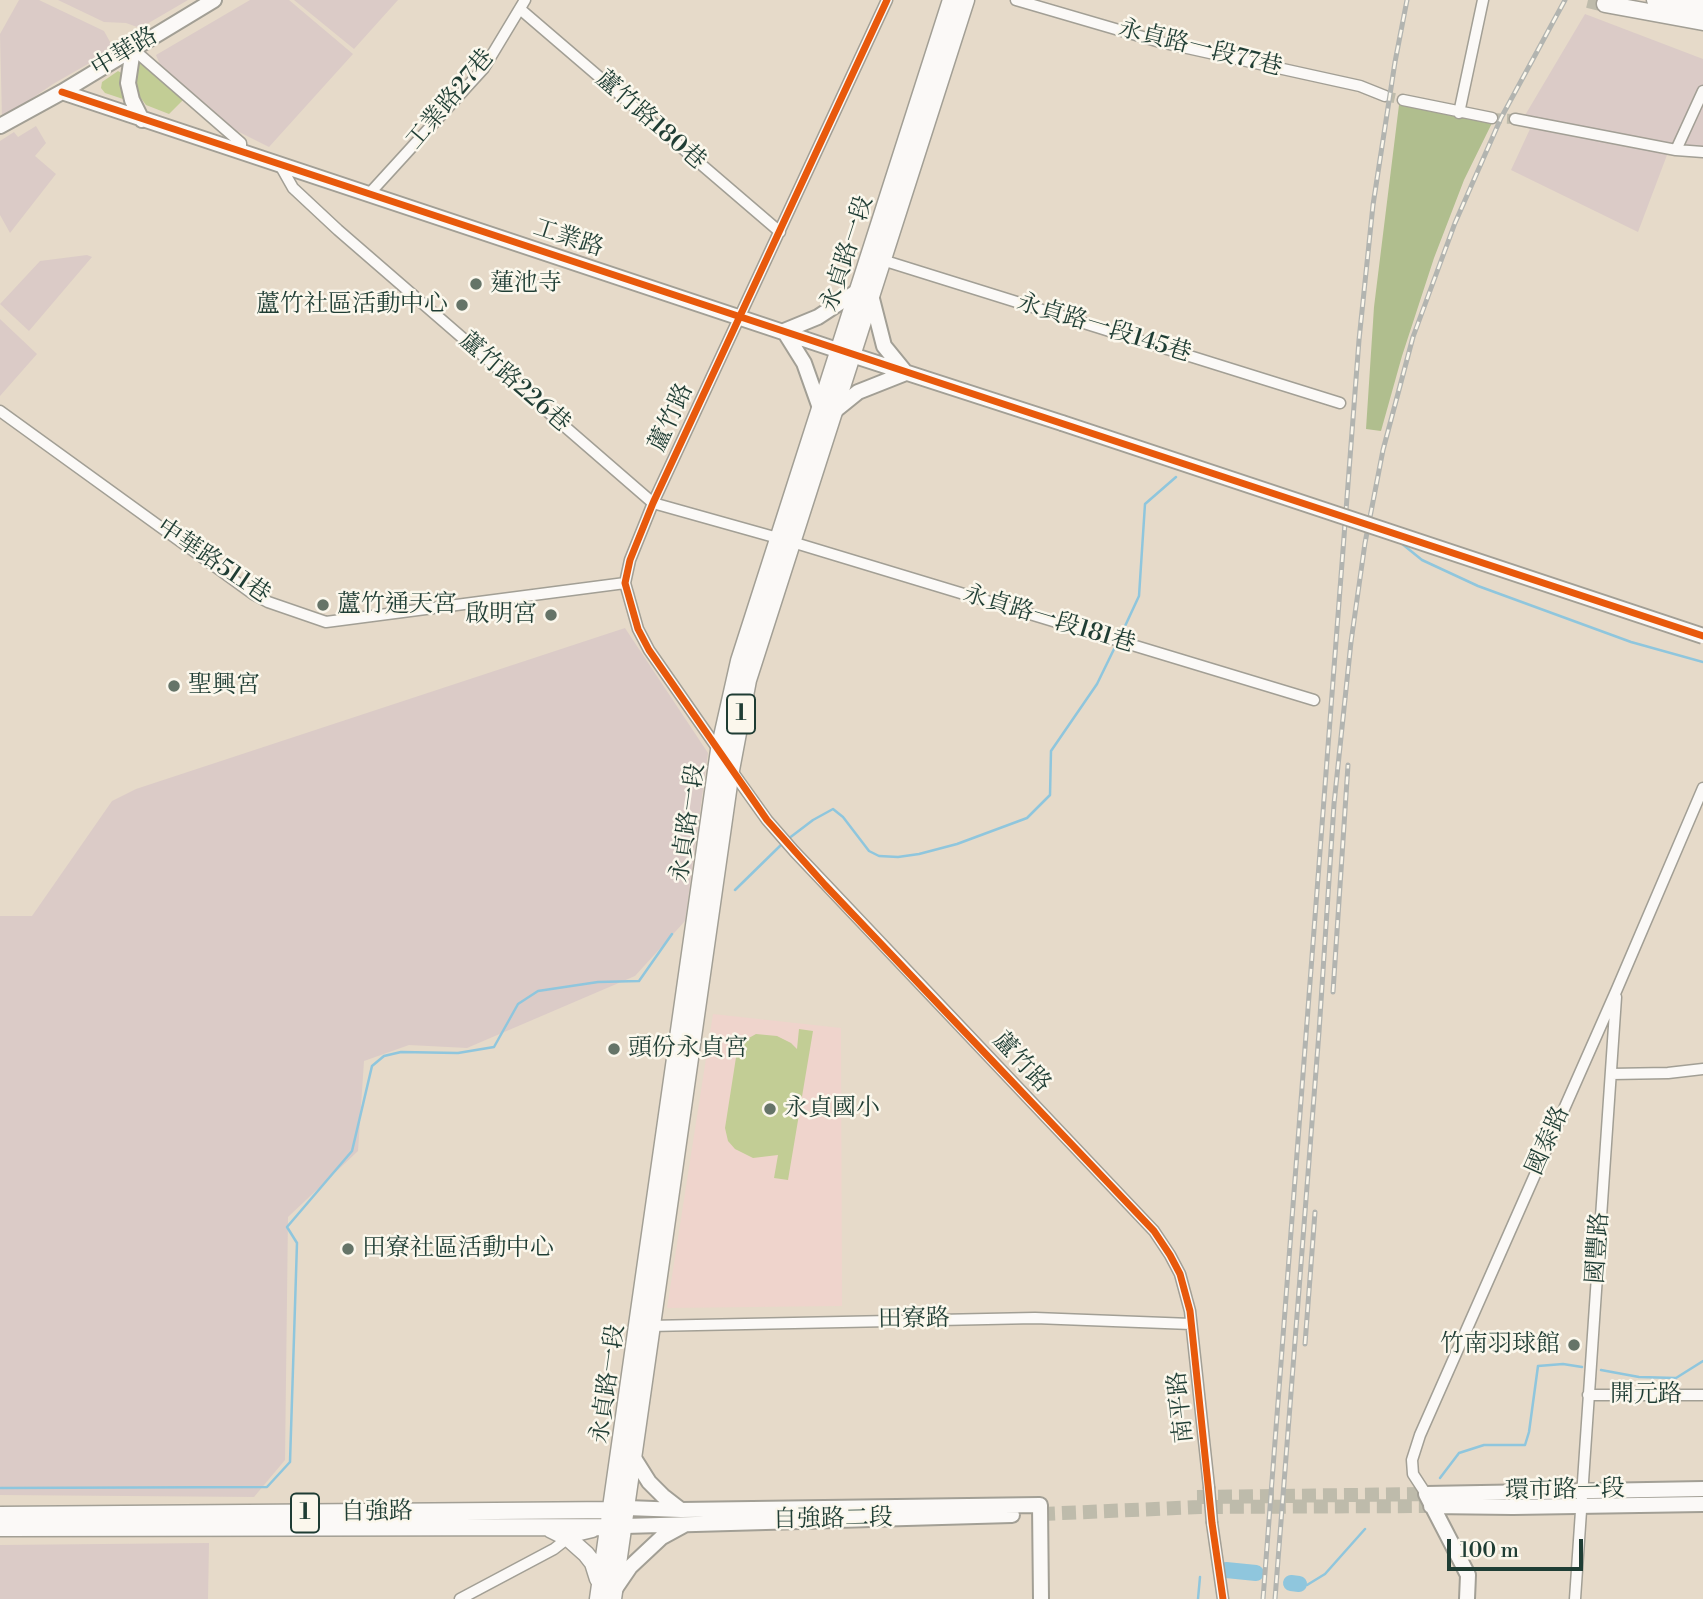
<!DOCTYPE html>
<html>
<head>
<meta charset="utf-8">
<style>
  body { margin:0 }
  #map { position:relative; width:1703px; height:1599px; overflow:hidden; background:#e6dac9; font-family:"Libre Bodoni",serif }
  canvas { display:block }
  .scale { position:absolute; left:1447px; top:1539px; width:136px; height:32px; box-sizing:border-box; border:4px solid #1f3d34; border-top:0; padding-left:9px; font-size:21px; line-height:24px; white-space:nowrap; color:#1f3d34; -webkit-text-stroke:5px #fbf7ec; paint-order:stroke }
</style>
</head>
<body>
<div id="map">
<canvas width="1703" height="1599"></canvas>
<div class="scale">100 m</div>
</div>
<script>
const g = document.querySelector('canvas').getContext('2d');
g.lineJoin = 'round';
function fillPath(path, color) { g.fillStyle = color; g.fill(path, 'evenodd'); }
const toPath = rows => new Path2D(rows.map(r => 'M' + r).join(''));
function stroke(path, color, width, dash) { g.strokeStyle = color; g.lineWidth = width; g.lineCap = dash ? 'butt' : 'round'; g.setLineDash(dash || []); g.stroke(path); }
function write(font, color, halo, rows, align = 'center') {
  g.font = font + ' "Libre Bodoni","Noto Serif TC",serif'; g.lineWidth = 5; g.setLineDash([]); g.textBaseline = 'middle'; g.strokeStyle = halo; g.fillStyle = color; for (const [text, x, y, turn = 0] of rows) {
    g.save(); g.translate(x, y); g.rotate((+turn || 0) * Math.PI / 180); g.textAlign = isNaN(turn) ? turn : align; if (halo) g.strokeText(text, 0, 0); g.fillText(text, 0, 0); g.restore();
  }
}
fillPath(toPath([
  [713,1014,841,1028,842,1306,667,1308]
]), '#efd4cc');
fillPath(toPath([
  [19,0,39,0,104,31,114,49,53,84,2,119,0,34],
  [58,0,188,0,140,28,126,23,104,22],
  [250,0,289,0,353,54,269,147,231,128,161,67,156,55],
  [294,0,398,0,354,49],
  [1585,14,1703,59,1703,148,1683,146,1667,155,1638,232,1511,170,1530,129,1522,126,1524,117],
  [36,126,46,143,35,156,56,174,10,233,0,215,0,141,14,132,18,137],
  [87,255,92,257,29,331,0,304,40,261],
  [0,319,37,354,0,396],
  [625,628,708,753,685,921,635,976,467,1048,409,1045,364,1061,358,1151,288,1217,285,1460,254,1497,0,1495,0,916,32,916,112,801,136,789],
  [209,1543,208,1599,0,1599,0,1545]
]), '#dbcbc7');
fillPath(toPath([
  [138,59,184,99,169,114,146,105,134,89],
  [118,71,125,75,126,100,105,93,101,88,102,82],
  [799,1029,813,1031,788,1180,774,1178,778,1155,753,1158,735,1149,728,1141,725,1128,737,1051,747,1039,756,1034,777,1036,791,1043,797,1049]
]), '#c2cd95');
fillPath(toPath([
  [1399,105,1492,123,1464,180,1434,258,1402,356,1381,431,1366,429,1374,307]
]), '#b0be8e');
stroke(toPath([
  [1401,543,1422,560,1478,586,1631,642,1703,662],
  [1119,639,1139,596,1145,504,1176,477],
  [788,839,813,820,833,809,843,817,869,851,879,856,898,857,919,854,957,844,1027,818,1050,795,1051,751,1097,684,1116,645],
  [735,890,783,843],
  [1601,1370,1639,1377,1676,1378,1703,1361],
  [1440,1478,1459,1453,1484,1445,1525,1445,1529,1432,1538,1366,1563,1364,1582,1367],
  [0,1488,267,1487,290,1462,297,1243,287,1227,352,1151,372,1066,384,1056,401,1052,458,1053,494,1047,518,1004,538,991,598,982,639,981,672,934],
  [1307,1585,1325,1574,1365,1529],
  [1198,1599,1200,1577]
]), '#8fc6dd', 2.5);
stroke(toPath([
  [1226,1570,1256,1573],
  [1291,1583,1299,1584]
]), '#8fc6dd', 16);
stroke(toPath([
  [1385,96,1403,100],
  [1492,118,1515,119]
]), '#bebbab', 10, [10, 5]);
stroke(toPath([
  [1197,1497,1426,1494],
  [1041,1514,1200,1507,1431,1506]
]), '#bebbab', 14, [14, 7]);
stroke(toPath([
  [1588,0,1605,4]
]), '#bebbab', 16, [16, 8]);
const street = toPath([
  [1016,0,1160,42,1360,86,1385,96],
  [520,9,780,232],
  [133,49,241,143,241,153],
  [1403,100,1492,118],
  [1459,113,1483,0],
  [1515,119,1676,150,1703,152],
  [1676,150,1703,91],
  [280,165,293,188,338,230,653,503,792,542,1314,700],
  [369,194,484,68,525,0],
  [879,259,1340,403],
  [0,411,253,594,268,602,326,622,625,583],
  [720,752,649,650,638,629,625,583,630,560,653,503,887,0],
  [732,771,767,820,794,851,1154,1231,1170,1255,1180,1274,1190,1311,1209,1487],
  [1611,1074,1668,1073,1703,1069],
  [649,1326,1035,1318,1191,1324],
  [1588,1395,1703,1395],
  [1426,1494,1413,1474,1412,1460,1420,1435,1617,989,1703,788],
  [1212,1523,1223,1599],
  [460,1599,554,1549,568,1538,593,1532],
  [1575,1599,1616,997]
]);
const secondary = toPath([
  [133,49,128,83,132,100,142,120],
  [62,92,852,355,1062,423],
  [0,126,62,92,214,0],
  [820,408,804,363,784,331,818,317,856,292],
  [832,413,858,392,906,373,884,346,871,295],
  [632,1455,649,1482,663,1496,681,1510],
  [1431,1506,1513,1507,1703,1504],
  [627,1508,681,1510,1040,1505,1041,1599],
  [625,1526,1012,1515],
  [615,1589,630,1567,662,1537,684,1525],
  [1467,1599,1468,1575,1426,1494,1703,1489]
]);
const primary = toPath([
  [1655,0,1703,7],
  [1605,4,1703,22],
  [0,1515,618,1510],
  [0,1528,616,1527],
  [550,1529,568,1538,586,1554,593,1563,598,1579],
  [598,1599,719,750,739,661,951,0],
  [613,1599,731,770,748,680,966,0]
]);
stroke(street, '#a29f95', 13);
stroke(secondary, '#a29f95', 18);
stroke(primary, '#a29f95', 19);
stroke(street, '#fbf9f7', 10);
stroke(secondary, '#fbf9f7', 14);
stroke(primary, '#fbf9f7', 16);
const rail = toPath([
  [1333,992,1348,765],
  [1305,1344,1315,1212],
  [1263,1599,1359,340,1373,205,1395,62,1407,0],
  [1275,1599,1319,1032,1334,804,1351,642,1365,543,1383,450,1413,337,1455,223,1501,118,1565,0]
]);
stroke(rail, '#b2b4b0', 5);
stroke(rail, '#fbf7ec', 2.5, [8]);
const streetBridge = toPath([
  [1209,1487,1212,1523]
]);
const secondaryBridge = toPath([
  [1062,423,1703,636]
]);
stroke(streetBridge, '#a29f95', 13, []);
stroke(secondaryBridge, '#a29f95', 18, []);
stroke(streetBridge, '#fbf9f7', 10);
stroke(secondaryBridge, '#fbf9f7', 14);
stroke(toPath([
  [887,0,653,503,630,560,625,583,638,629,649,650,767,820,825,885,1154,1231,1170,1255,1180,1274,1190,1311,1212,1523,1223,1599],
  [62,92,1703,636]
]), '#e8590c', 7);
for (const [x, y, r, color] of [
  [476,284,7,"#657468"],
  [462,305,7,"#657468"],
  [323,605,7,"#657468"],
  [551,615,7,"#657468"],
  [174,686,7,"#657468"],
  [614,1049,7,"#657468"],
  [770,1109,7,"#657468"],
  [348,1249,7,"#657468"],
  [1574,1345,7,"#657468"]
]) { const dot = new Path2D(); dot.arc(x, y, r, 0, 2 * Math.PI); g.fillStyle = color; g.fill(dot); stroke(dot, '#fbf7ec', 2.5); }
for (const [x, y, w] of [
  [741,714,28],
  [305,1513,28]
]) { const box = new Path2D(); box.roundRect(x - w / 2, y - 19.5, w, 39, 5); g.fillStyle = '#fbf7ec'; g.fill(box); stroke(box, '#1f3d34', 2); }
write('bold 23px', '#1f3d34', null, [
  ["1",741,714],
  ["1",305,1513]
]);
write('24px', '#1f3d34', '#fbf7ec', [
  ["永貞路一段77巷",1200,49,14],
  ["中華路",125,53,-31],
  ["工業路27巷",451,100,-50],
  ["蘆竹路180巷",650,121,41],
  ["工業路",568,239,18],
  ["永貞路一段",848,254,-72],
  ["永貞路一段145巷",1104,329,17],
  ["蘆竹路226巷",514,383,41],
  ["蘆竹路",672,418,-65],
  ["中華路511巷",213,562,34],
  ["永貞路一段181巷",1049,620,17],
  ["永貞路一段",689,823,-82],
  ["蘆竹路",1021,1063,47],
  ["國泰路",1549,1141,-66],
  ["國豐路",1599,1248,-86],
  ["田寮路",914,1320,-1],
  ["永貞路一段",609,1384,-82],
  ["開元路",1646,1395],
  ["南平路",1182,1407,-96],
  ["環市路一段",1565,1491,-1],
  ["自強路",377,1513,-1],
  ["自強路二段",833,1520,-1]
]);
write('24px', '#1f3d34', '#fbf7ec', [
  ["蓮池寺",490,284],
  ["蘆竹社區活動中心",448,305,"right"],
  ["蘆竹通天宮",337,605],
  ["啟明宮",537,615,"right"],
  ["聖興宮",188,686],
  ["頭份永貞宮",628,1049],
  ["永貞國小",784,1109],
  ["田寮社區活動中心",362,1249],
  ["竹南羽球館",1560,1345,"right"]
], 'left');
</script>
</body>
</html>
